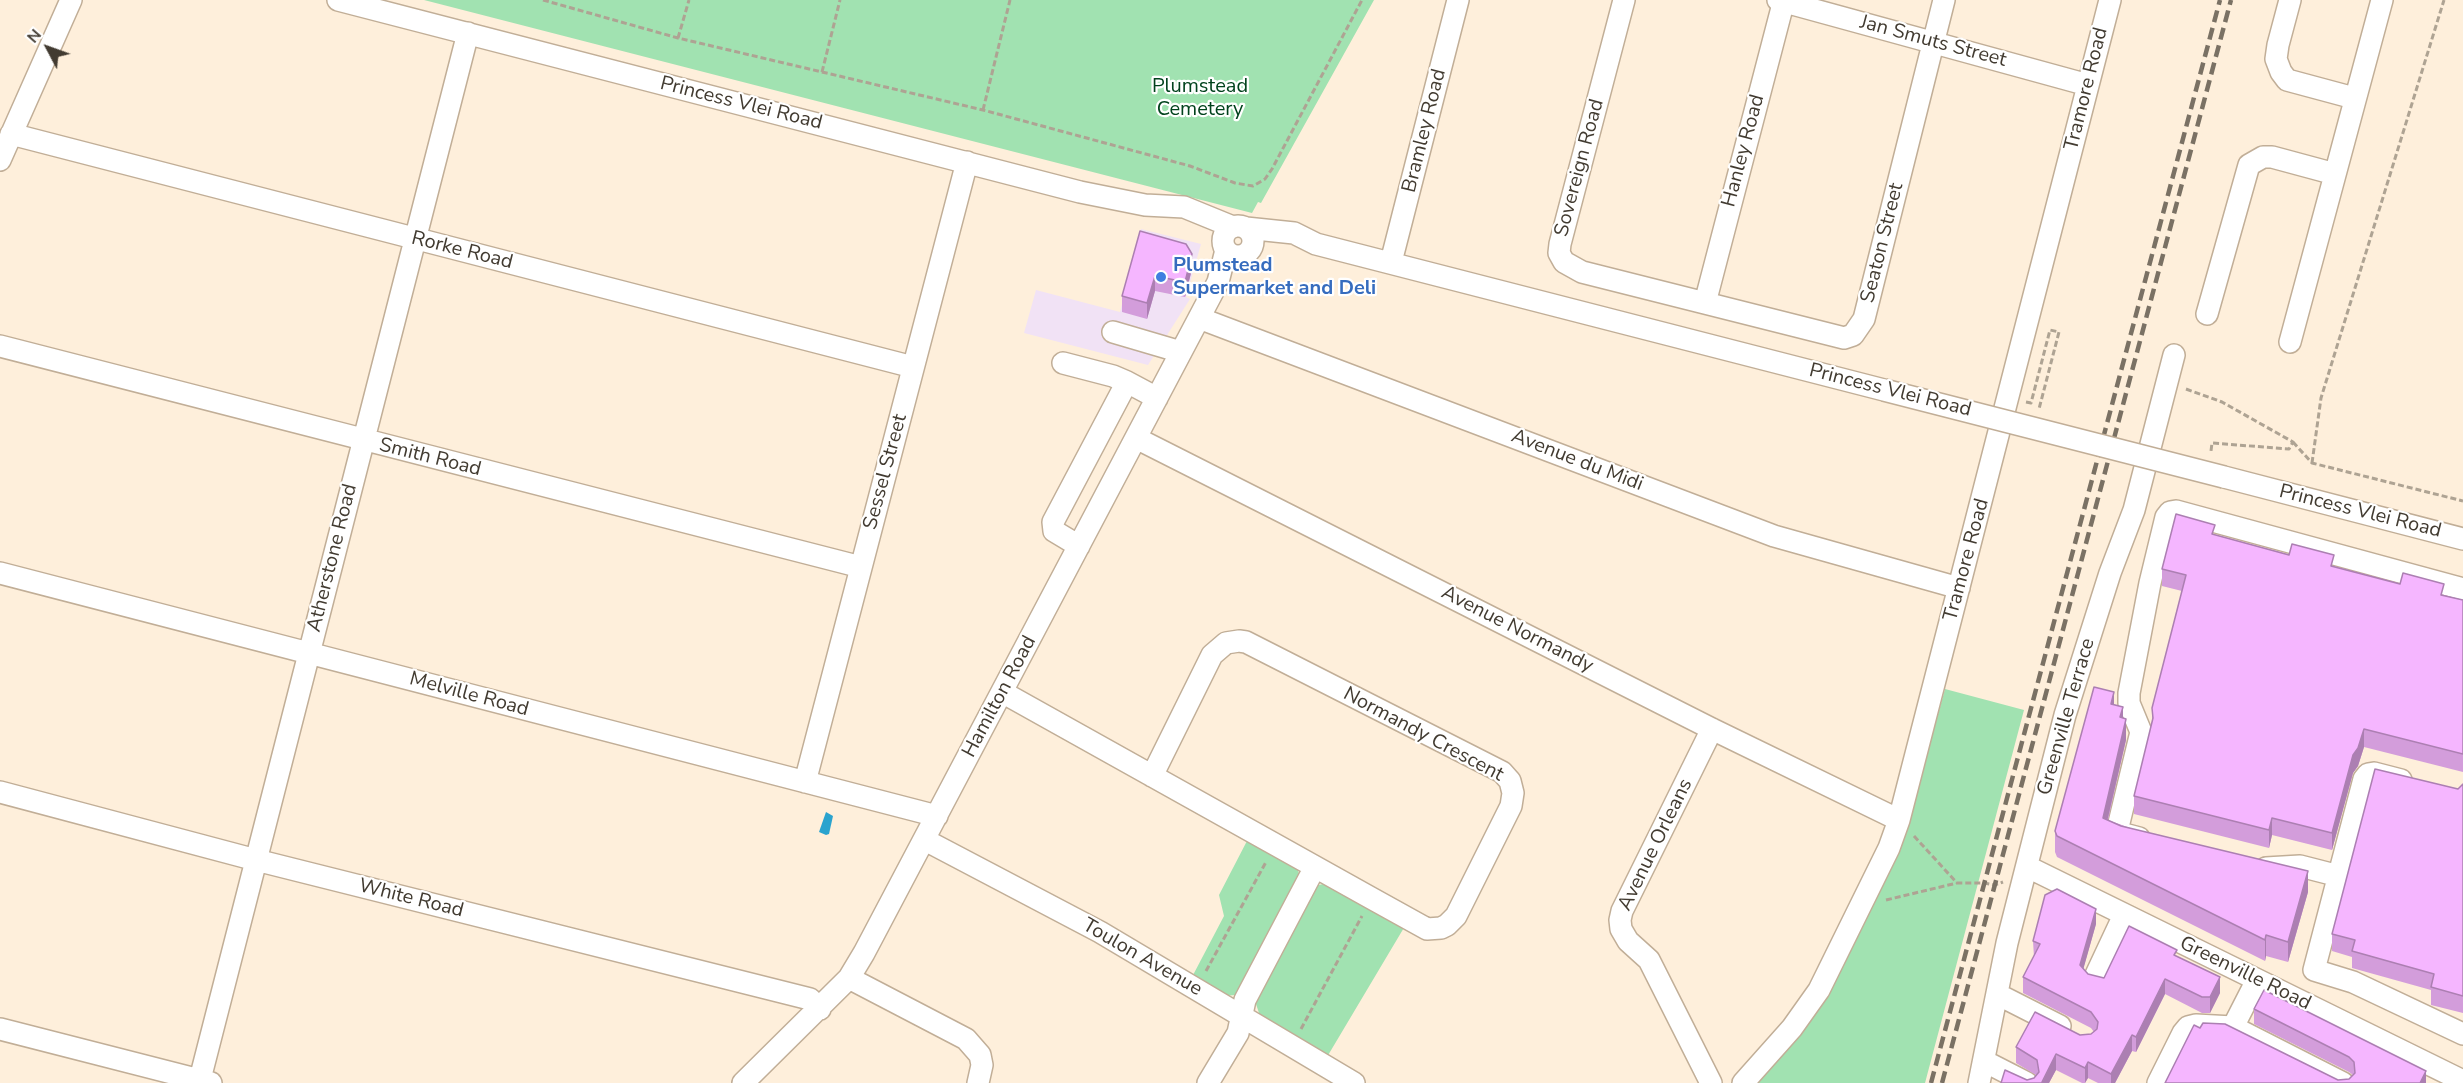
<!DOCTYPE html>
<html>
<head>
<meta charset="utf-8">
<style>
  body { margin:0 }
  #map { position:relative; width:2463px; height:1083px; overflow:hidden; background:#feefdb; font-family:"Nunito Sans",sans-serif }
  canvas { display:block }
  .north { position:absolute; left:18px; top:18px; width:60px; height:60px; -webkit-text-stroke:4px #fff; paint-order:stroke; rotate:311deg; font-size:16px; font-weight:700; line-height:24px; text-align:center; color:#423b31 }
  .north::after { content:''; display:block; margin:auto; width:21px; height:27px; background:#423b31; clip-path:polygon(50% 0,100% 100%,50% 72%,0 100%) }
</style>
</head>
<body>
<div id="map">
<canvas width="2463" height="1083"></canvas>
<div class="north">N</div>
</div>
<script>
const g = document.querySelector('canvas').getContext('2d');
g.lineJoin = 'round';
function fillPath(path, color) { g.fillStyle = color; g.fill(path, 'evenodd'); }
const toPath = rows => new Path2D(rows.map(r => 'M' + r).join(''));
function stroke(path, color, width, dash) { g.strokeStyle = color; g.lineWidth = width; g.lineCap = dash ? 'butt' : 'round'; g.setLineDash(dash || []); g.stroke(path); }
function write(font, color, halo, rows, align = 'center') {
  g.font = font + ' "Nunito Sans",sans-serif'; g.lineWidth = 4.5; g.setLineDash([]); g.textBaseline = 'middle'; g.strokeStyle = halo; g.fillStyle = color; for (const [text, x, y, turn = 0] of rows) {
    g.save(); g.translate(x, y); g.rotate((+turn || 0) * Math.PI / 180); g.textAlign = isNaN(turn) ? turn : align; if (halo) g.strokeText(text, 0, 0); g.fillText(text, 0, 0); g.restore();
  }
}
fillPath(toPath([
  [1141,229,1201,244,1186,297,1190,299,1148,365,1024,333,1036,290,1120,312]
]), '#f1e2f5');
fillPath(toPath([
  [424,0,1374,0,1261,203,1258,202,1252,213],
  [1945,689,2024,710,1925,1083,1755,1083,1909,819],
  [1248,839,1297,867,1300,877,1240,991,1235,995,1224,996,1192,977,1224,916,1219,895],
  [1327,883,1405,926,1327,1057,1260,1016,1255,1001,1315,886]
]), '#a1e2b1');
fillPath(toPath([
  [826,812,833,816,829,834,826,835,819,832]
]), '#2aa3ce');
const minor = toPath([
  [338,0,1080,192,1145,205,1184,207,1233,227],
  [1624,0,1560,244,1559,253,1564,262,1582,272,1844,338,1853,335,1864,319,1944,0],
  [1778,0,2088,85],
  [2290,0,2278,45,2276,59,2281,72,2287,80,2354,98],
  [11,134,913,367],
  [0,160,71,0],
  '1223 241a15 15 0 1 1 30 0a15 15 0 1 1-30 0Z',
  [1246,228,1294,233,1316,244,1884,390],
  [1391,262,1458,0],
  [1705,303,1784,0],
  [2207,314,2249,165,2263,157,2272,157,2335,174],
  [1199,318,1774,536,1959,588],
  [1113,332,1181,352],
  [2290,342,2382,0],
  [0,346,861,567],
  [1063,363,1113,376,1127,382],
  [1136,438,1712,729,1899,820],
  [2224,477,2463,539],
  [1079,546,1054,531,1053,522,1127,382,1157,398],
  [0,573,937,816],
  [1002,692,1371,898,1427,929,1441,928,1447,925,1456,916,1511,806,1513,793,1510,781,1502,772,1246,642,1239,641,1226,643,1212,655,1152,776],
  [2401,780,2374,773,2368,774,2364,779,2314,970,2353,982,2463,1034],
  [805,782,967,162],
  [0,792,256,860,810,999,820,1009],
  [2139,838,2124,834,2118,827,2141,732,2129,703,2129,693,2150,583,2166,517,2170,512,2176,511,2463,589],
  [925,840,1100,932,1354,1083],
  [2028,867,2463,1081],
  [2266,868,2300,866,2339,876],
  [849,978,966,1039,980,1055,982,1065,978,1083],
  [2094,979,2124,915],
  [1997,994,2060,1026],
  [2233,1027,2257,980],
  [0,1029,211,1083],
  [1984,1061,2027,1083],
  [199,1083,468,33],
  [743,1083,849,978,864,953,1218,282,1226,250],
  [1208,1083,1238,1033,1245,1000,1315,867],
  [1711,1083,1649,960,1628,941,1621,929,1620,920,1622,911,1712,729],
  [1743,1083,1792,1028,1819,990,1889,848,1899,820,2110,0],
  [1979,1083,2007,943,2065,715,2110,573,2134,510,2174,355],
  [2158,1083,2183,1033,2188,1027,2196,1025,2233,1027,2343,1083]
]);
stroke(minor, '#c1ae97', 24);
stroke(toPath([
  [543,0,678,38,983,110,1190,166,1235,183,1253,186,1265,179,1272,169,1362,0],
  [678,38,689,0],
  [822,72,840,0],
  [983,110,1010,0],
  [2186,389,2222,402,2293,442,2289,449,2212,443,2211,451],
  [2026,402,2031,403,2050,330,2059,332,2039,409],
  [2293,442,2312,463,2463,501],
  [2312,463,2321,398,2444,0],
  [1914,836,1957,883,1984,883,1995,885,2003,882],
  [1886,900,1957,883],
  [1206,971,1266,862],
  [1301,1029,1362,916]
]), '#aea393', 3, [6, 3]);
stroke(minor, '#fff', 21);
stroke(toPath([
  [1931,1083,2220,0],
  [1942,1083,2231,0]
]), '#7a7164', 4.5, [12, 6]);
const minorBridge = toPath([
  [1884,390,2224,477]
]);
stroke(minorBridge, '#c1ae97', 24, []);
stroke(minorBridge, '#fff', 21);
fillPath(toPath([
  [1140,231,1192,269,1185,297,1155,291,1147,319,1122,312,1122,296],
  [2215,535,2463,600,2463,772,2364,747,2358,766,2353,773,2332,850,2272,835,2269,848,2134,814,2134,796,2152,722,2152,708,2182,591,2162,586,2162,569],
  [2114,704,2123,718,2126,740,2108,820,2308,892,2288,962,2266,956,2265,961,2057,857,2055,852,2055,831],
  [2463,784,2463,1013,2431,1005,2431,990,2352,968,2352,957,2332,951,2332,934],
  [2096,924,2083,969,2088,974,2104,978,2177,956,2220,993,2210,1013,2202,1013,2165,994,2136,1052,2132,1051,2115,1083,2098,1083,2088,1078,2085,1083,2082,1083,2056,1070,2049,1083,2001,1083,2027,1080,2034,1078,2036,1075,2016,1063,2016,1047,2080,1035,2091,1034,2094,1032,2091,1028,2023,993,2023,977,2034,957,2033,941],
  [2254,1009,2426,1083,2165,1083,2200,1028,2338,1080,2349,1079,2353,1075,2349,1072,2254,1024]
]), '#d39ddb');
fillPath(toPath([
  [1192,254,1192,269,1185,297,1185,282],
  [1155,276,1155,291,1147,319,1147,303],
  [2114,692,2114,713,2111,704],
  [2123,707,2123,727,2120,717],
  [2126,719,2126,740,2103,839,2103,818],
  [2364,729,2364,747,2358,766,2353,773,2332,850,2332,833,2353,755],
  [2272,818,2272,835,2269,848,2269,830],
  [2308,871,2308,892,2288,962,2288,942],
  [2096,909,2096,924,2080,981,2080,965],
  [2266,935,2266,956,2265,961,2265,940],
  [2220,977,2220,993,2210,1013,2210,997],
  [2165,979,2165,994,2136,1052,2136,1037],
  [2132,1035,2132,1051,2115,1083,2111,1083,2111,1074],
  [2056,1054,2056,1070,2049,1083,2042,1083],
  [2088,1062,2088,1078,2085,1083,2085,1068],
  [2426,1071,2426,1083,2420,1083]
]), '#ac7fb2');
const building = toPath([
  [1140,231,1186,244,1192,254,1185,282,1155,276,1147,303,1122,296,1140,231],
  [2176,514,2215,525,2212,534,2289,555,2292,544,2334,555,2331,566,2400,584,2403,573,2444,584,2441,595,2463,600,2463,754,2364,729,2358,748,2353,755,2332,833,2272,818,2269,830,2134,796,2153,718,2152,708,2186,575,2162,569,2176,514],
  [2094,687,2114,692,2111,704,2123,707,2120,717,2126,719,2103,818,2121,826,2308,871,2288,942,2266,935,2265,940,2057,836,2055,831,2094,687],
  [2375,769,2458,789,2463,784,2463,996,2431,987,2434,974,2352,951,2355,940,2332,934,2375,769],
  [2057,889,2096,909,2080,965,2088,974,2104,978,2129,926,2177,950,2174,955,2220,977,2210,997,2202,997,2165,979,2136,1037,2132,1035,2111,1074,2088,1062,2085,1068,2056,1054,2042,1082,2044,1083,2001,1083,2005,1070,2027,1080,2034,1078,2039,1072,2037,1060,2016,1047,2035,1012,2080,1035,2091,1034,2097,1029,2098,1022,2091,1012,2023,977,2040,944,2033,941,2045,895,2057,889],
  [2264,990,2426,1071,2420,1083,2165,1083,2194,1025,2200,1028,2203,1023,2225,1024,2338,1080,2349,1079,2355,1073,2354,1062,2349,1057,2254,1009,2264,990]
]);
fillPath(building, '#f5b6ff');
stroke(building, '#ac7fb2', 1.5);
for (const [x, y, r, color] of [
  [1161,277,6,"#3f7fe0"]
]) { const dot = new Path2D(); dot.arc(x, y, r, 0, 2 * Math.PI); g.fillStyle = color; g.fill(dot); stroke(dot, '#fff', 2); }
write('20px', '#423b31', '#fff', [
  ["Jan Smuts Street",1933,42,15],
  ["Tramore Road",2087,89,-76],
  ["Princess Vlei Road",741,104,14],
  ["Bramley Road",1425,131,-76],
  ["Hanley Road",1744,151,-75],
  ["Sovereign Road",1580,168,-75],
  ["Seaton Street",1883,243,-76],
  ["Rorke Road",462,251,14],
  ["Princess Vlei Road",1890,391,14],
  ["Smith Road",430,458,14],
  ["Avenue du Midi",1577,461,21],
  ["Sessel Street",886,472,-75],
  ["Princess Vlei Road",2360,512,14],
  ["Atherstone Road",333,558,-76],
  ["Tramore Road",1967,560,-75],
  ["Avenue Normandy",1517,630,27],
  ["Melville Road",469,695,15],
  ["Hamilton Road",1000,697,-62],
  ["Greenville Terrace",2067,717,-74],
  ["Normandy Crescent",1423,735,28],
  ["Avenue Orleans",1656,845,-64],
  ["White Road",411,899,14],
  ["Toulon Avenue",1142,958,30],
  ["Greenville Road",2245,974,26]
]);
write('20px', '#00421c', '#fff', [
  ["Plumstead",1200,87],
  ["Cemetery",1200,110]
]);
write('bold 20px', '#366cbe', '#fff', [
  ["Plumstead",1173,266],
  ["Supermarket and Deli",1173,289]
], 'left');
</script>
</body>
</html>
